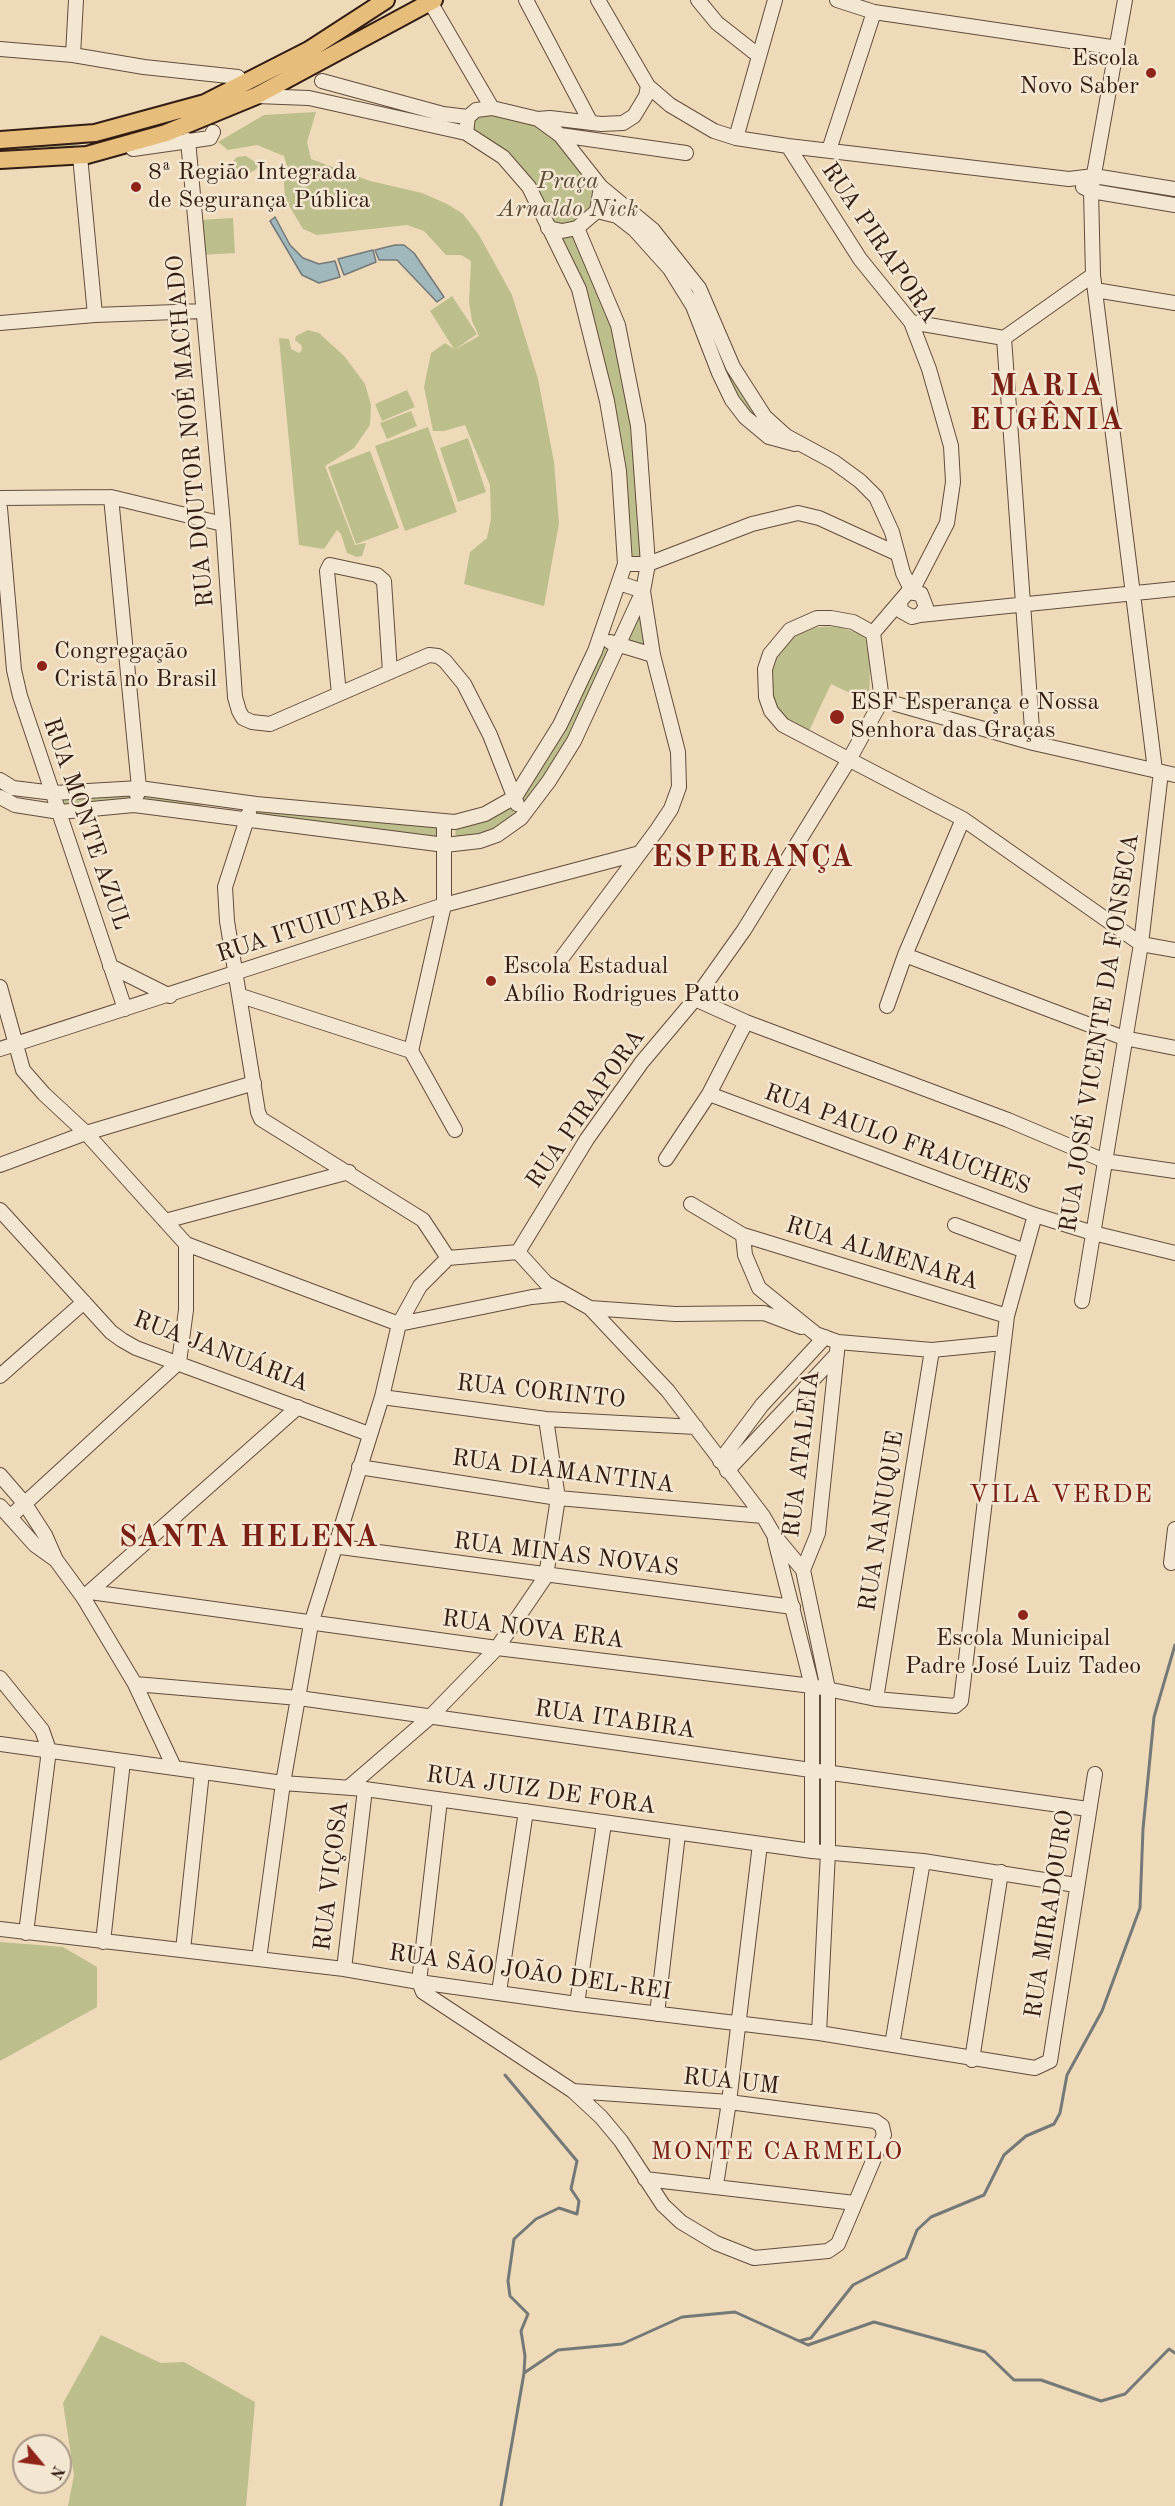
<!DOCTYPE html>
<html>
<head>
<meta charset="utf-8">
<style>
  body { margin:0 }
  #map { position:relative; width:1175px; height:2506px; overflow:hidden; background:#eedab9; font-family:"Old Standard TT",serif }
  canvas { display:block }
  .north { position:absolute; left:12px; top:2434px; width:60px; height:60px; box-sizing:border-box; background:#f4e7d2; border:2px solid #a79686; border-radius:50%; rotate:119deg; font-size:16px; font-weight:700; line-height:24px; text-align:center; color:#331d13 }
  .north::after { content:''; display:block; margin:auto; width:21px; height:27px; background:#8f2418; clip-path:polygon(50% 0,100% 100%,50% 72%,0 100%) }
</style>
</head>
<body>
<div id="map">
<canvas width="1175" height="2506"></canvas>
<div class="north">N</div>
</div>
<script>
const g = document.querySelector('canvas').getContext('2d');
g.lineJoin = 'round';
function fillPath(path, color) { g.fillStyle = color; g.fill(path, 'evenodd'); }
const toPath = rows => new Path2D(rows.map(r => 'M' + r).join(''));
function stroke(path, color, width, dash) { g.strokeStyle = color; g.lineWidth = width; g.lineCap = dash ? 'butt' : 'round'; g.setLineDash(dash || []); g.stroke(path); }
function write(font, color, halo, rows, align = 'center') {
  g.font = font + ' "Old Standard TT",serif'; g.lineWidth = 5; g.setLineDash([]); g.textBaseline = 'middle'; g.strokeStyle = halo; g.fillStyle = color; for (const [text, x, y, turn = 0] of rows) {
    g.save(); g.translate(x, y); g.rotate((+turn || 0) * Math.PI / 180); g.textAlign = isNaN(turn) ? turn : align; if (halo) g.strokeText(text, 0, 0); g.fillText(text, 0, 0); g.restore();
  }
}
fillPath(toPath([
  [477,110,538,119,688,271,733,367,786,436,745,417,693,306,635,230,596,211,577,228,618,325,629,386,648,564,625,564,619,471,579,289,529,187,466,133],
  [316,112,307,142,311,159,370,181,422,193,447,204,463,214,479,235,512,295,538,379,554,462,559,523,544,606,464,584,470,552,487,538,491,519,490,485,465,425,444,431,433,431,424,387,431,353,445,343,454,349,430,311,452,296,477,334,454,350,479,336,472,321,469,302,471,261,461,255,446,255,424,231,407,225,317,235,303,229,285,199,284,182,289,174,284,156,257,145,228,150,218,142,264,115],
  [128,131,55,151,0,154,0,144],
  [246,156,261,166,239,180,233,173,234,160,237,157],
  [233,218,235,253,201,255,199,220],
  [308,330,319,333,345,357,365,384,371,405,370,425,354,448,325,466,355,545,366,543,362,556,357,557,347,553,341,534,337,530,324,549,299,545,279,338,289,339,291,349,299,353,302,350,301,345,295,340,296,336],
  [407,390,415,407,382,421,375,404],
  [411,411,417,426,387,439,380,423],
  [428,427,457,512,405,531,375,446],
  [468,438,486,492,458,502,440,448],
  [370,451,399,528,356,544,328,467],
  [643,591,653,655,618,646,549,781,497,835,456,844,455,822,515,797,600,638,618,646],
  [838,626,865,636,870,667,869,702,831,684,808,733,797,729,775,709,768,671,774,657,786,641,807,628],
  [139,788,204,797,200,814,134,805,60,812,54,793],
  [251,804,444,822,445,845,247,819],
  [0,1942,63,1947,97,1967,97,2007,0,2061],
  [101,2335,161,2363,184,2362,255,2402,246,2506,68,2506,74,2475,63,2403]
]), '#bcbe8c');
const water = toPath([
  [275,217,290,245,303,258,319,264,335,261,340,277,319,283,302,275,270,221,275,217],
  [395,245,404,245,414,253,444,297,437,302,397,260,379,260,375,250,395,245],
  [373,250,376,262,344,275,338,259,373,250]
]);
fillPath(water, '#a0b7bb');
stroke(water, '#747978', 1.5);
stroke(toPath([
  [505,2075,577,2161,571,2189,579,2201,577,2214,559,2208,536,2219,514,2239,508,2281,510,2296,528,2314,521,2331,525,2356,524,2372],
  [799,2341,811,2338,853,2285,906,2258,917,2230,931,2217,984,2195,1004,2155,1026,2136,1054,2124,1060,2113,1067,2075,1102,2011,1140,1908,1143,1829,1154,1717,1175,1645],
  [501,2506,524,2373,558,2350,622,2344,682,2317,735,2312,808,2345,874,2322,985,2352,1014,2380,1041,2380,1101,2401,1125,2394,1169,2349,1175,2353]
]), '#747978', 3);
const minor = toPath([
  [429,0,492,108],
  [526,0,591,123],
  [598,0,648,86,670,105,714,131,736,138,788,146,1069,179,1094,176,1175,189],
  [698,0,717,23,759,56],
  [837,0,874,12,1118,48],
  [1125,0,1091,191,1093,275,1155,770],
  [0,49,73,55,144,67,238,77],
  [73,55,76,0],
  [322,81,443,114,468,117],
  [538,119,550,118,601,124,623,123,634,116,646,96,648,86],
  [466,133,468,117,476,110,492,108,538,119,560,135,601,187,653,230,699,288,733,367,765,417,786,436,834,462,860,481,876,497,892,532,903,573,912,591],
  [560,135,686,153],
  [736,138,775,0],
  [188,140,223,524,235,697,239,711,243,718,252,722,270,724,429,655,438,656,445,661,464,684,490,735,517,804],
  [788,146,860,259,911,322,929,369,951,446,953,482,947,523,912,591],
  [133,149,210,138,213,132],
  [829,150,874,12],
  [80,156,95,315],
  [1083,187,1091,191,1175,205],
  [597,211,617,216,635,230,670,269,693,306,719,373,732,400,745,417,769,437,795,444],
  [548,228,562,231,577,228,597,211,601,187],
  [1095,290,1175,303],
  [911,322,1004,338,1093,275],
  [0,323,95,315,203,311],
  [1004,338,1033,743],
  [111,497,139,788,137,795],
  [0,498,111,497,223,524],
  [0,508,14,670,20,696,125,1009],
  [625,564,648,564,752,524,798,513,819,518,898,554],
  [920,615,1175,589],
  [873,633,853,622,831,618,817,618,790,630,770,654,765,669,766,697,771,711,783,725,963,819,1141,944,1175,950],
  [610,642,653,655],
  [339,694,327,571,330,565,377,575,384,581,390,672],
  [882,700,1033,743,1175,775],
  [0,780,13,788,54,793,139,788,256,804,455,822,485,814,515,797,560,725,595,651,625,564,619,471,607,401,579,289,529,187,503,157,466,133,309,98,256,96],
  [0,797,15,805,60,812,134,805,445,845,480,841,497,835,521,818,549,781,574,741,643,591,648,564,638,426,618,325,577,228],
  [249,813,225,887,227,921,258,1112,261,1119,269,1124,423,1220,448,1258],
  [444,822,444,905,411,1051,455,1130],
  [905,955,1124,1038,1175,1048],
  [561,959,657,830,671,809,679,787,678,752,653,655,643,591,619,583],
  [110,966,170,996],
  [0,987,23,1070,44,1094,86,1133,186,1244,186,1310,179,1362,10,1517],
  [241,996,411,1051],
  [695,999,746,1022,1008,1120,1105,1161,1175,1171],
  [887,1006,905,955,963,819],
  [0,1049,444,905,640,853],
  [709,1094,1035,1215,1093,1233,1175,1253],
  [666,1159,709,1094,746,1022],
  [0,1165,86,1133,254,1083],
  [691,1204,743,1235,1007,1316],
  [0,1210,111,1332,122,1340,136,1348,369,1434],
  [165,1221,349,1172],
  [955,1225,1025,1251],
  [743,1235,745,1255,759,1288,816,1334,838,1342,932,1350,1003,1343],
  [186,1244,399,1324,532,1297,562,1294],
  [518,1252,546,1283,590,1308,668,1391,763,1516,774,1535,803,1570,828,1689,828,1852,819,2033],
  [518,1252,587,1139,642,1062,695,999,744,930,850,758,882,700,873,633,908,592,921,594,926,607,920,615,912,617,901,611,900,602],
  [1082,1301,1141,944,1161,772],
  [590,1308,675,1314,764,1313,801,1327],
  [0,1376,84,1302],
  [382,1397,546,1419,696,1427],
  [720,1461,762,1405,825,1337],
  [359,1467,558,1498,763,1516],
  [727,1471,837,1354],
  [0,1475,25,1504,45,1535,56,1560,83,1597,135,1684,174,1767],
  [0,1506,35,1545,56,1560],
  [775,1540,812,1686,812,1851],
  [333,1546,793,1607],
  [1171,1563,1175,1529],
  [803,1570,818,1533,838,1342],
  [90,1592,497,1648,812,1686,876,1699,955,1706,961,1701,962,1693,1007,1316,1035,1215],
  [85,1596,298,1407],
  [0,1678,42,1730,49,1750,26,1933],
  [135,1684,299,1698,1088,1809],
  [876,1699,932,1350],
  [0,1744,283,1783,365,1789,812,1851,923,1861,1076,1885],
  [349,1787,429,1718,497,1648,546,1576,558,1498,546,1419],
  [440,1800,419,1982,423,1992,573,2091,601,2117,621,2141,663,2205,681,2222,716,2243,754,2258,828,2251,838,2244,884,2135,882,2126,875,2121,729,2102,573,2091],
  [0,1929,344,1969,419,1982,577,2004,819,2033,1035,2068,1050,2061,1095,1774],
  [103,1942,123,1761],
  [183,1950,202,1772],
  [259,1959,283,1783,311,1624,382,1397,399,1324,420,1286,448,1258,518,1252],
  [344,1969,365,1789],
  [499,1992,526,1811],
  [577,2004,604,1823],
  [657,2014,678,1834],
  [892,2045,923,1861],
  [972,2060,1001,1872],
  [645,2179,855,2203],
  [716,2185,729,2102,760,1844]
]);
const major = toPath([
  [0,140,95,133,205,103,309,50,386,0],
  [0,160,87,155,166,133,256,96,434,0]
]);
stroke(minor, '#624c3c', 16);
stroke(major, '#331d13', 20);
stroke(minor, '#f4e7d2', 14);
stroke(major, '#e7bd7c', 16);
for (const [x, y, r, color] of [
  [1151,73,6,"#8f2418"],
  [136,187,6,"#8f2418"],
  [42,666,6,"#8f2418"],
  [837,717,8,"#8f2418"],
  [491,981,6,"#8f2418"],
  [1023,1615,6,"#8f2418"]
]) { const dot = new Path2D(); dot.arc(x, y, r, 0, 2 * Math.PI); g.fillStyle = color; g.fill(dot); stroke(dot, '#f4e7d2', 2); }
write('24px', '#331d13', '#f4e7d2', [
  ["Escola",1139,59,"right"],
  ["Novo Saber",1139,87,"right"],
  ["8ª Região Integrada",148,173],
  ["de Segurança Pública",148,201],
  ["Congregação",54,652],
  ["Cristã no Brasil",54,680],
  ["ESF Esperança e Nossa",850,703],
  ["Senhora das Graças",850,731],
  ["Escola Estadual",503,967],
  ["Abílio Rodrigues Patto",503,995],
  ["Escola Municipal",1023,1639,"center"],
  ["Padre José Luiz Tadeo",1023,1667,"center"]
], 'left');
write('italic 24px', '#5c4d37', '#f4e7d2', [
  ["Praça",568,182],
  ["Arnaldo Nick",568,210]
]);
write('24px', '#331d13', '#f4e7d2', [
  ["RUA PIRAPORA",879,243,56],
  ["RUA DOUTOR NOÉ MACHADO",191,431,-95],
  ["RUA MONTE AZUL",86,824,71],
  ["RUA ITUIUTABA",312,925,-18],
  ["RUA JOSÉ VICENTE DA FONSECA",1100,1033,-81],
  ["RUA PIRAPORA",586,1109,-55],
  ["RUA PAULO FRAUCHES",897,1140,20],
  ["RUA ALMENARA",882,1254,17],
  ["RUA JANUÁRIA",221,1352,21],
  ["RUA CORINTO",541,1392,6],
  ["RUA ATALEIA",802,1454,-83],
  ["RUA DIAMANTINA",563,1472,7],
  ["RUA NANUQUE",882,1521,-81],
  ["RUA MINAS NOVAS",566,1555,7],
  ["RUA NOVA ERA",533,1630,7],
  ["RUA ITABIRA",615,1720,8],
  ["RUA JUIZ DE FORA",541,1791,8],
  ["RUA VIÇOSA",332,1876,-83],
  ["RUA MIRADOURO",1050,1914,-81],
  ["RUA SÃO JOÃO DEL-REI",530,1973,8],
  ["RUA UM",731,2082,6]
]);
g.letterSpacing = '1.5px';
write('26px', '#7a1f14', '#f4e7d2', [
  ["VILA VERDE",1061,1495],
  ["MONTE CARMELO",777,2152]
]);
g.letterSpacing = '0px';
g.letterSpacing = '1.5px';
write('bold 30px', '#7a1f14', '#f4e7d2', [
  ["MARIA",1047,387],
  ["EUGÊNIA",1047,421],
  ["ESPERANÇA",753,858],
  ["SANTA HELENA",249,1538]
]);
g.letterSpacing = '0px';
</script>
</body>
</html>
